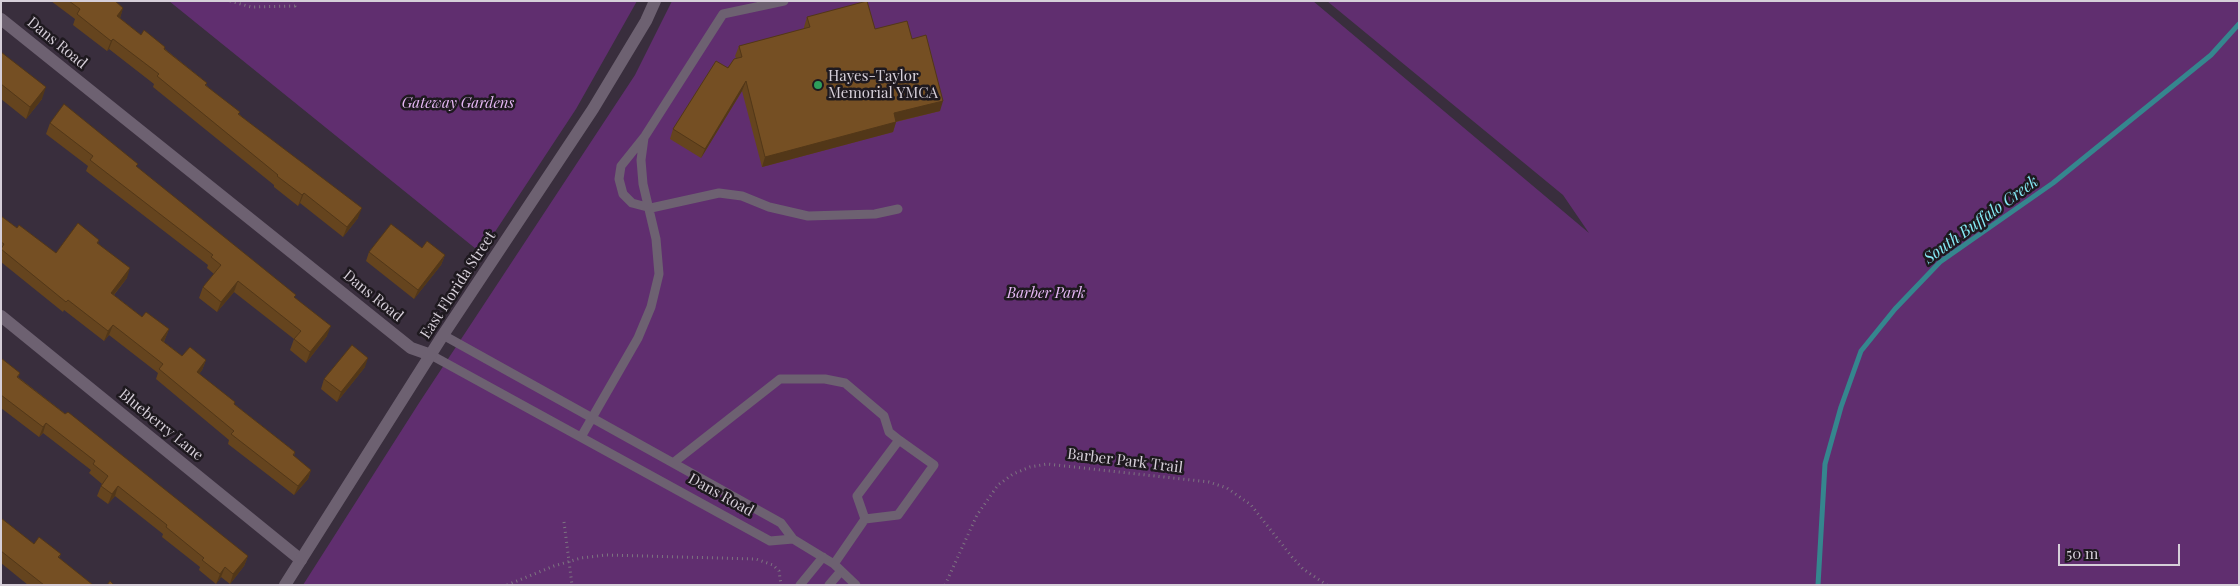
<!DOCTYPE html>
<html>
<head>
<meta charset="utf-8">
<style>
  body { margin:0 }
  #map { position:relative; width:2240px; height:586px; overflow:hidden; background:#392e3d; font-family:"Playfair Display",serif }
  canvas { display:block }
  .frame { position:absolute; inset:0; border:2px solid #d6cfd9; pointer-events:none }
  .scale { position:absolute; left:2058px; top:544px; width:122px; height:22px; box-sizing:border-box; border:2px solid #d6cfd9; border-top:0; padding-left:6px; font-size:15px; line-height:18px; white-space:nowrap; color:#d6cfd9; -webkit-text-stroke:4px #1e191f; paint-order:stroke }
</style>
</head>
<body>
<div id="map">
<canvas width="2240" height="586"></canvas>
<div class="frame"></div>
<div class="scale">50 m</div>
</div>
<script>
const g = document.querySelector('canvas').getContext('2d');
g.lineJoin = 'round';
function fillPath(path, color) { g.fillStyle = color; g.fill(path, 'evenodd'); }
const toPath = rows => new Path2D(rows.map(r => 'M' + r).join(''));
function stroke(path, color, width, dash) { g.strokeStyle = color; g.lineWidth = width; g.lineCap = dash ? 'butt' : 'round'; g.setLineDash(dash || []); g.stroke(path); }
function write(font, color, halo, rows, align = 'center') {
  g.font = font + ' "Playfair Display",serif'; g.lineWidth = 5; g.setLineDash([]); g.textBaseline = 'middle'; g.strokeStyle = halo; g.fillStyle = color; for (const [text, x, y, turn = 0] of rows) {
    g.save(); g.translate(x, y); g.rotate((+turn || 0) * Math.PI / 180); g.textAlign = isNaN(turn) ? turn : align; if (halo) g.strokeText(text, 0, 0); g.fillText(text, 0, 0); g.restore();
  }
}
fillPath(toPath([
  [169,1,637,1,576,109,481,253],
  [672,1,1313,1,1589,233,1563,195,1327,1,2239,1,2239,585,303,585,419,403,635,75]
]), '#602e6f');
stroke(toPath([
  [1818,585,1825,464,1841,407,1861,351,1895,309,1940,262,2053,183,2211,55,2239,24]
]), '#35868e', 5);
stroke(toPath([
  [230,1,251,7,295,6,294,1],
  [564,522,572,585],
  [507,585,554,566,581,558,606,555,756,559,773,565,779,571,781,585],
  [945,585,977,515,998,485,1013,474,1030,467,1047,464,1209,482,1227,488,1251,505,1292,557,1303,569,1327,585]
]), '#7d7481', 3, [1, 4]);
stroke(toPath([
  [784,1,723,14,645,136,621,166,619,179,623,194,632,203,651,208,719,193,742,196,769,207,808,216,875,214,898,209],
  [443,335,781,523,793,539,834,564,856,585],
  [431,355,770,541,793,539],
  [581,437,638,338,651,307,659,274,656,239,643,184,641,160,644,138],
  [673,463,780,379,825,379,845,383,884,416,889,432,899,440],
  [834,564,865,519,857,496,899,440,934,465,898,515,865,519],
  [800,585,823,557],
  [829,585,841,571]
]), '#6d6171', 9);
stroke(toPath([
  [1,19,411,348,431,355],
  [1,316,301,560]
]), '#6d6171', 12);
stroke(toPath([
  [285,585,443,335,593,109,646,21,655,1]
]), '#6d6171', 12);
fillPath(toPath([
  [51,1,115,1,123,8,120,18,141,35,165,49,207,83,206,85,239,114,358,218,343,237,300,203,298,206,274,187,274,185,153,87,154,84,109,49,107,51,73,25,75,19],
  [807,17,875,29,912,39,940,111,896,122,893,132,762,167,742,91,701,158,670,139,673,129,736,58,735,56,739,46,804,29,804,27],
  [1,52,42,99,26,119,1,99],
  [50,123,136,167,295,298,327,336,306,363,290,350,294,339,234,292,217,312,199,298,203,287,214,274,207,268,208,265,86,171,88,166,46,134],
  [1,216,17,228,56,253,99,240,98,243,127,278,114,295,142,317,169,329,165,339,164,342,182,356,206,360,202,370,199,374,234,404,295,452,294,456,311,470,308,479,294,495,228,444,229,440,156,379,158,373,109,335,104,341,64,310,63,312,1,262],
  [422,248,445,255,441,265,414,299,366,261,369,252],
  [1,358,20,373,18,377,248,556,244,566,230,584,221,577,216,584,199,570,200,567,162,537,163,534,115,496,108,504,97,496,101,486,102,484,89,473,91,470,43,433,39,437,1,408],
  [365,367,337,402,321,389,324,379],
  [1,518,34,544,61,554,59,558,93,585,28,585,1,563]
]), '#65441e');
fillPath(toPath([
  [123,8,120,18,117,16],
  [113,39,109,49,107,51,111,41],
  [746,81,742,91,701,158,705,149],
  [46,87,42,99,26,119,30,107],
  [943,101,940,111,890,123,894,113],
  [896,122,893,132,762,167,765,157],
  [304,193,300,203,298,206,302,195],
  [362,208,358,218,343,237,347,227],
  [445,255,441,265,414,299,418,290],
  [130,268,127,278,107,303,111,293],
  [238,281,234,292,217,312,221,302],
  [113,325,109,335,104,341,108,331],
  [331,326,327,336,306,363,310,352],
  [169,329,165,339,157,350,161,340],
  [368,358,365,367,337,402,341,392],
  [206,360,202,370,193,381,197,372],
  [46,423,43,433,39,437,43,427],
  [311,470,308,479,294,495,298,486],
  [118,486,115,496,108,504,112,494],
  [248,556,244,566,230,584,233,574],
  [225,567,221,577,216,584,220,574]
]), '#523718');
const building = toPath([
  [69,1,115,1,123,8,117,16,141,35,144,30,165,47,164,49,207,83,205,85,240,112,238,114,362,208,347,227,304,193,302,195,277,176,278,175,157,76,159,74,113,39,111,41,77,14,80,9,69,1],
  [867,1,875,29,907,21,912,39,926,35,943,101,894,113,896,122,765,157,746,81,705,149,673,129,716,61,728,68,734,59,742,57,739,46,810,27,807,17,867,1],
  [1,52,46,87,30,107,1,84,1,52],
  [64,104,138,164,136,166,254,261,296,295,294,297,331,326,310,352,294,339,301,331,238,281,221,302,203,287,221,265,211,257,213,255,90,160,93,156,50,123,64,104],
  [1,216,17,228,19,225,56,253,78,223,99,240,97,243,130,268,111,293,142,317,146,312,169,329,161,340,182,356,190,347,206,360,197,372,235,402,234,404,295,452,293,455,311,470,298,486,231,434,234,431,159,369,163,364,113,325,108,331,68,300,66,302,1,249,4,244,1,242,1,216],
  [391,224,422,248,427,241,445,255,418,290,369,252,391,224],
  [352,345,368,358,341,392,324,379,352,345],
  [1,358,20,373,17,377,65,414,68,412,248,556,233,574,225,567,220,574,202,560,204,558,166,527,167,525,118,486,112,494,101,486,108,476,93,464,95,461,46,423,43,427,1,395,1,358],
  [1,518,34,544,39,537,61,554,58,557,93,585,44,585,1,551,1,518],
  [110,581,114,585,107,585,110,581]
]);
fillPath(building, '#754f23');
stroke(building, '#523718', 1);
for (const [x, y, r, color] of [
  [818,85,5,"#2e9e5b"]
]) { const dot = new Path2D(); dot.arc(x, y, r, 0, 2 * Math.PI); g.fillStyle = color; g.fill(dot); stroke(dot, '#1e191f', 2); }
write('15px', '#d6cfd9', '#1e191f', [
  ["Dans Road",57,43,39],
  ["East Florida Street",458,285,-57],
  ["Dans Road",373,296,39],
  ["Blueberry Lane",161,425,39],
  ["Barber Park Trail",1125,461,7],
  ["Dans Road",721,495,29]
]);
write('15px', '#d6cfd9', '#1e191f', [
  ["Hayes-Taylor",828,76],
  ["Memorial YMCA",828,93]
], 'left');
write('italic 15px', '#e7b9f6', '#1e191f', [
  ["Gateway Gardens",458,103],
  ["Barber Park",1046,293]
]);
write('italic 16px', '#86ebf6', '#1e191f', [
  ["South Buffalo Creek",1981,220,-36]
]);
</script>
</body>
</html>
